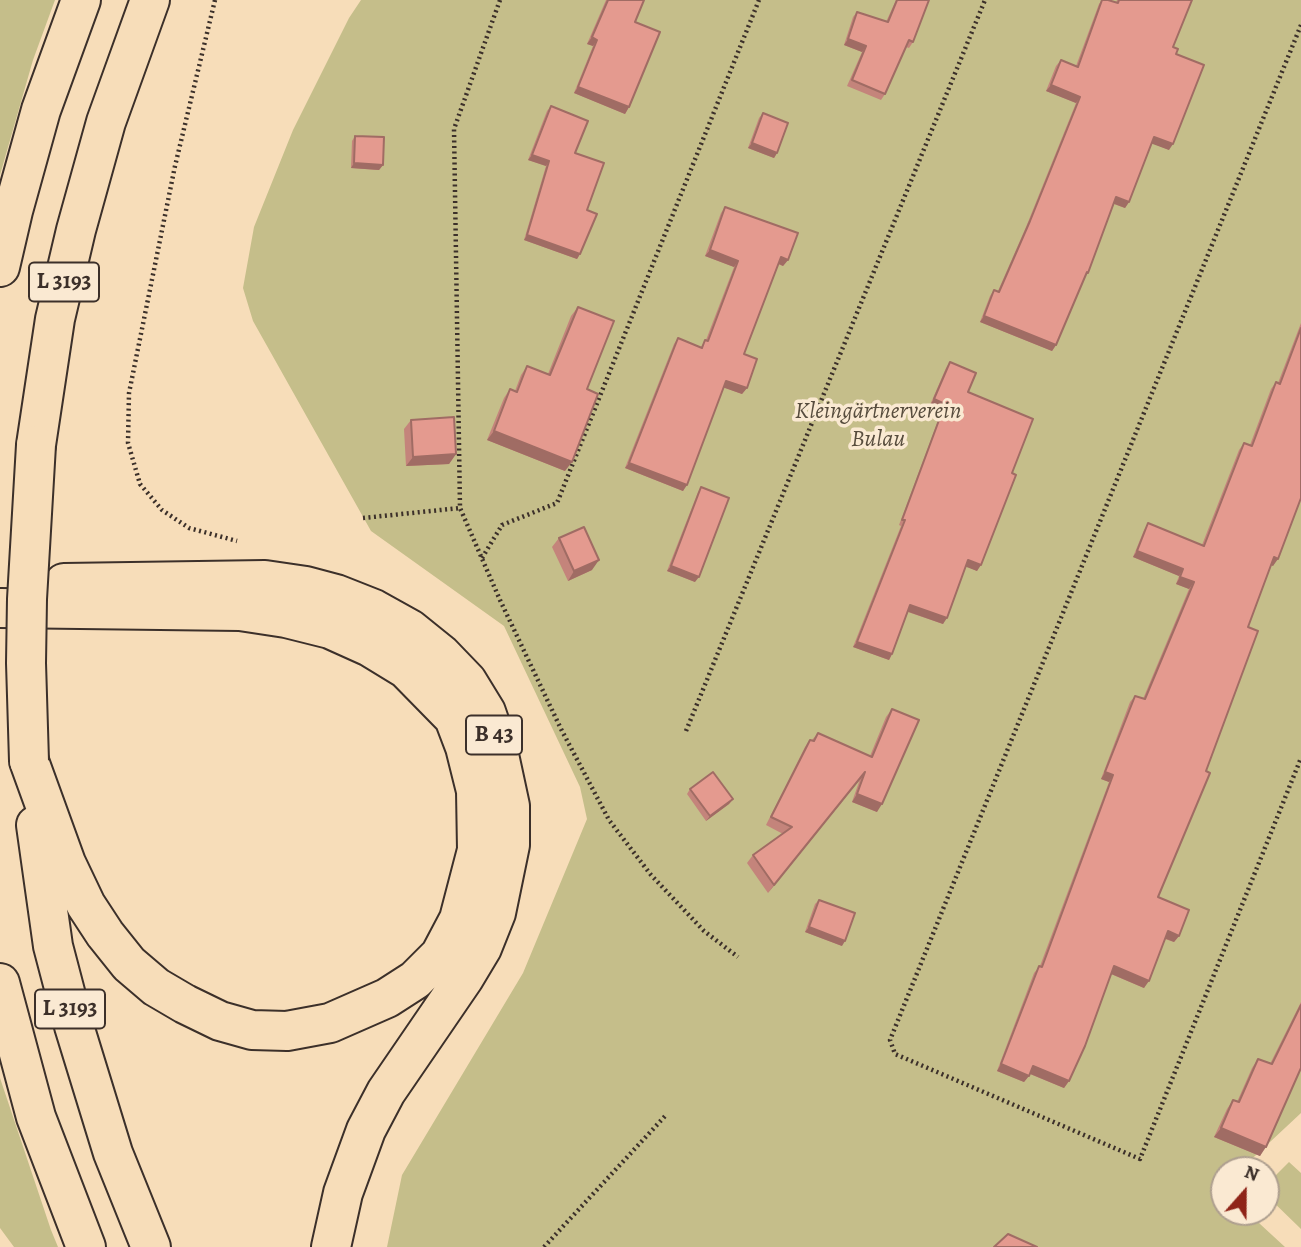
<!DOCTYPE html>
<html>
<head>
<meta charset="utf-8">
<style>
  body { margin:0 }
  #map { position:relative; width:1301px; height:1247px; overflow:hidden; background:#f7ddb9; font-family:Alegreya,serif }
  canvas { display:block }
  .north { position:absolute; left:1210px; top:1156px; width:70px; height:70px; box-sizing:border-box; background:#fae9d2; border:2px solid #ae9f8f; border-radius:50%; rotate:21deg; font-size:19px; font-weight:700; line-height:28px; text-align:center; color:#3c302a }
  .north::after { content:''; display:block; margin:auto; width:24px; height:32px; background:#8f2418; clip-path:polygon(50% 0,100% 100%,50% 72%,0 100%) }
</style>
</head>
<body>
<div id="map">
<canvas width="1301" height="1247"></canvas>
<div class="north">N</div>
</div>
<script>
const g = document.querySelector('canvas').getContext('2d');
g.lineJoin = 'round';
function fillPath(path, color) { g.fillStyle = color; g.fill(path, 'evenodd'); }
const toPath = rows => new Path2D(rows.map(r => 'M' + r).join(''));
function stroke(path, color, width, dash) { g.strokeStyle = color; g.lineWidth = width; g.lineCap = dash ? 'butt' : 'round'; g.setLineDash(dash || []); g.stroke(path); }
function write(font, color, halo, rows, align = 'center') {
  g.font = font + ' Alegreya,serif'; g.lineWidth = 7; g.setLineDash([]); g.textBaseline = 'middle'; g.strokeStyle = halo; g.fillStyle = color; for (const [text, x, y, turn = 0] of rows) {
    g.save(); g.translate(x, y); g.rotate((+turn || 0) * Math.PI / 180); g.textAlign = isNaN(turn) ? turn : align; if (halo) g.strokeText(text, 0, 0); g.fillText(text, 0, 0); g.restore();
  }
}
fillPath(toPath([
  [0,0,55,0,33,60,0,175],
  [361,0,1301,0,1301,1113,1240,1170,1224,1170,1224,1185,1221,1188,1224,1190,1224,1212,1247,1212,1285,1247,387,1247,402,1175,523,973,587,819,580,787,504,626,371,531,253,321,243,288,254,227,293,130,349,18],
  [0,1078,51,1230,58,1247,14,1247,0,1228],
  [1289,1162,1301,1173,1301,1229,1266,1195,1266,1185]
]), '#c5be8a');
const trunk = toPath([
  [0,267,13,211,41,110,81,0],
  [36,445,55,319,76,230,106,122,150,0],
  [64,583,265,580,306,586,336,594,374,609,410,629,441,654,467,681,486,712,496,741,510,806,510,845,496,913,482,948,464,978,386,1092,366,1130,343,1193,331,1247],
  [0,608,240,611,286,618,330,629,370,647,406,669,454,718,465,747,476,791,477,850,459,919,440,955,415,980,387,998,330,1023,287,1031,252,1030,220,1021,185,1004,156,987,129,964,105,934,86,905,66,863,29,761],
  [36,825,53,946,74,1026,113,1153,151,1247],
  [0,983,36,1117,86,1247]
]);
stroke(trunk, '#3c302a', 42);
stroke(toPath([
  [215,0,175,166,129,393,128,443,140,484,162,510,189,528,237,541],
  [500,0,454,129,460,508,500,600,561,729,609,820,651,875,704,931,738,957],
  [1301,25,890,1040,895,1054,1140,1159,1301,758],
  [363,518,460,508],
  [482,558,502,525,557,503,759,0],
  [686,731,985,0],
  [544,1247,667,1114]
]), '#3c302a', 4.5, [2, 3.5]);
stroke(trunk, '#f7ddb9', 38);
const trunkBridge = toPath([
  [29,761,26,663,27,599,36,445]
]);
stroke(trunkBridge, '#3c302a', 42, []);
stroke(trunkBridge, '#f7ddb9', 38);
fillPath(toPath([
  [606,0,644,0,635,22,629,107,625,114,574,93,593,46,587,44],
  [896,0,929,0,913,42,909,48,906,47,885,94,881,100,847,86,862,52,844,45,853,17,857,12,886,22],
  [1102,0,1108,0,1116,3,1117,0,1192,0,1173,47,1176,54,1169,150,1152,143,1129,202,1125,208,1114,204,1056,345,1052,351,980,322,990,296,994,290,998,291,1026,227,1076,103,1046,91,1056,66,1061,60,1076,66,1099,4],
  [551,106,575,153,587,210,580,254,577,259,524,240,546,166,528,160,547,111],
  [763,113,777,153,774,158,748,148,759,118],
  [355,136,383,165,379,170,351,168,352,141],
  [725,207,788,260,783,266,778,264,744,354,747,388,742,394,723,387,683,491,625,468,674,344,678,338,701,347,705,340,706,340,734,267,705,256,721,213],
  [578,307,587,389,565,471,487,440,504,398,510,389,515,391,521,375,527,366,548,374,571,316],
  [1301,323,1301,498,1273,566,1271,565,1248,627,1158,897,1179,936,1174,942,1165,939,1144,988,1111,974,1069,1081,1064,1088,1030,1074,1024,1082,997,1071,1034,973,1040,966,1109,782,1101,779,1130,702,1135,696,1143,699,1189,589,1176,584,1179,576,1133,557,1144,530,1148,523,1202,545,1239,450,1244,443,1250,445,1271,389,1276,382,1278,383],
  [950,362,968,392,1012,473,977,571,966,566,943,624,908,612,892,654,889,660,853,647,901,526,899,525,942,410,930,405,946,368],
  [411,420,456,454,449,464,406,466,404,429],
  [701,487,695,582,667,571,698,492],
  [559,538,592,570,568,581,552,547],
  [892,709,877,812,852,802,860,779,768,893,747,863,753,855,783,834,766,825,805,747,810,740,812,740,818,733,870,756,886,717],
  [690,789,733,799,729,804,706,821,687,794],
  [819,900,842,946,805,932,815,904],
  [1301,1002,1301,1068,1260,1156,1214,1137,1227,1109,1233,1100,1237,1102,1252,1068,1258,1059,1270,1064]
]), '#c4847b');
fillPath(toPath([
  [592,37,597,40,593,46,587,44],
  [848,39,866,46,862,52,844,45],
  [1051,85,1080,97,1076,103,1046,91],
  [578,87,629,107,625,114,574,93],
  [1154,137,1173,144,1169,150,1150,143],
  [752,143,777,153,774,158,748,148],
  [532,155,549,161,546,166,528,160],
  [354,163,383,165,379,170,351,168],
  [1116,197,1129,202,1125,208,1112,203],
  [527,235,580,254,577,259,524,240],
  [710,250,738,261,734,267,705,256],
  [781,257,788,260,783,266,777,263],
  [984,316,1056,345,1052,351,980,322],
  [726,381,747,388,742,394,722,387],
  [934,399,945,404,942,410,930,405],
  [494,431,572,462,565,471,487,440],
  [456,454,449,464,406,466,413,457],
  [629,463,687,485,683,491,625,468],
  [1137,551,1183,569,1179,576,1133,557],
  [1274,557,1278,559,1273,566,1269,564],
  [599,560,592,570,568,581,574,571],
  [968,560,981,565,977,571,964,566],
  [671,566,699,577,695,582,667,571],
  [1180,577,1194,582,1189,589,1176,584],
  [910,605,947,618,943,624,906,611],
  [857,642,892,654,889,660,853,647],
  [865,772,860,779,768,893,774,885],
  [1105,772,1113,775,1109,782,1101,779],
  [857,794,882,804,877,812,852,802],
  [733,799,729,804,706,821,710,816],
  [809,927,845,941,842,946,805,932],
  [1168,931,1179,936,1174,942,1164,938],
  [1114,966,1149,981,1144,988,1109,973],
  [1001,1064,1029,1076,1024,1082,997,1071],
  [1033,1066,1069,1081,1064,1088,1028,1073],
  [1221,1128,1266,1147,1260,1156,1214,1137]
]), '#a06c64');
const building = toPath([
  [608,0,644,0,635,22,660,32,629,107,578,87,597,40,592,37,608,0],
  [897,0,929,0,913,42,909,40,885,94,852,80,866,46,848,39,857,12,888,22,897,0],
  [1102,0,1108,0,1118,3,1119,0,1192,0,1173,47,1178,49,1176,54,1204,65,1173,144,1154,137,1129,202,1116,197,1088,273,1087,272,1056,345,984,316,994,290,999,292,1030,221,1080,97,1051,85,1061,60,1078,67,1102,0],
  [551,106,588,121,575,153,604,163,587,210,597,214,580,254,527,235,549,161,532,155,551,106],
  [763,113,788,123,777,153,752,143,763,113],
  [355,136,384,137,383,165,354,163,355,136],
  [725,207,798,233,788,260,781,257,744,354,757,359,747,388,726,381,687,485,629,463,678,338,702,348,705,340,708,341,738,261,710,250,725,207],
  [578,307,614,321,587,389,598,394,572,462,494,431,510,389,517,392,527,366,550,375,578,307],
  [1301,328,1301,498,1278,559,1274,557,1248,627,1258,631,1206,771,1210,773,1158,897,1189,910,1179,936,1168,931,1149,981,1114,966,1085,1046,1069,1081,1033,1066,1029,1076,1001,1064,1039,966,1042,967,1113,775,1105,772,1135,696,1145,699,1194,582,1180,577,1183,569,1137,551,1148,523,1204,546,1244,443,1252,446,1276,382,1280,384,1301,328],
  [950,362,976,373,968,392,1033,419,1012,473,1016,475,981,565,968,560,947,618,910,605,892,654,857,642,905,520,902,520,945,404,934,399,950,362],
  [454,417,456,454,413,457,411,420,454,417],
  [701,487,729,498,699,577,671,566,701,487],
  [584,527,599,560,574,571,559,538,584,527],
  [892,709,919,720,882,804,857,794,865,772,774,885,753,855,792,827,771,817,810,740,814,741,818,733,872,757,892,709],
  [713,772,733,799,710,816,690,789,713,772],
  [819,900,855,913,845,941,809,927,819,900],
  [1301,1005,1301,1068,1266,1147,1221,1128,1233,1100,1239,1102,1258,1059,1272,1064,1301,1005],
  [1008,1234,1037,1247,994,1247,1008,1234]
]);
fillPath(building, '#e49a8f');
stroke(building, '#a06c64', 2);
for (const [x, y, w] of [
  [64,282,70],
  [494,735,56],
  [70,1009,70]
]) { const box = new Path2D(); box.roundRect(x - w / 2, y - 19.5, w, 39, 5); g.fillStyle = '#fae9d2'; g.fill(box); stroke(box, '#3c302a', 2); }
write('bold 23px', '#3c302a', null, [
  ["L 3193",64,282],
  ["B 43",494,735],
  ["L 3193",70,1009]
]);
write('italic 24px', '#574c3d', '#fae9d2', [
  ["Kleingärtnerverein",878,412],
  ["Bulau",878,440]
]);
</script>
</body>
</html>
